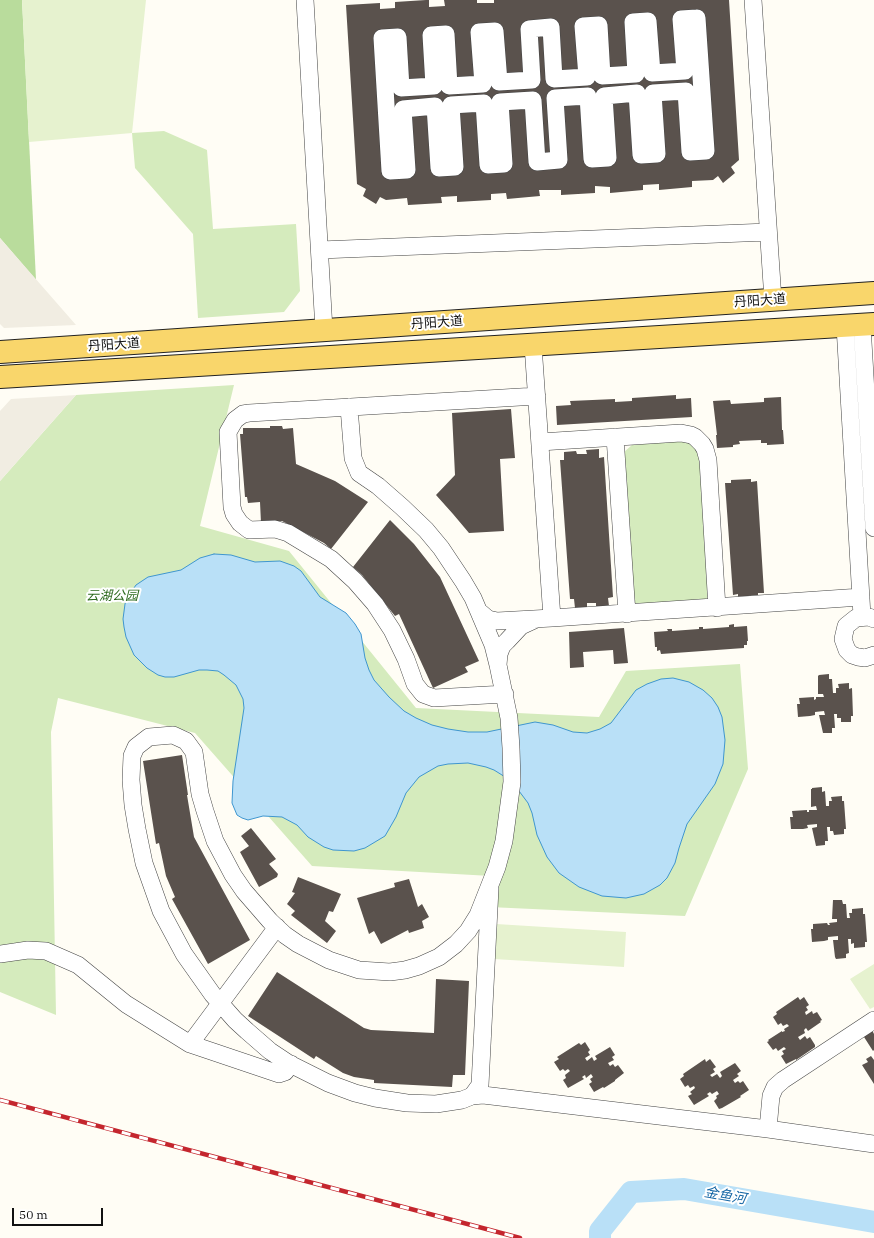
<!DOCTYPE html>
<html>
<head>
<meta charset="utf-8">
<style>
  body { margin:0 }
  #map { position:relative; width:874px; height:1238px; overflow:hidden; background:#fffdf5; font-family:"IBM Plex Serif",serif }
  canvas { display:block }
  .scale { position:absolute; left:12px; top:1208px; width:91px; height:18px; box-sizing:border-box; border:2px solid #111; border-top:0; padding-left:5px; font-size:12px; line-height:14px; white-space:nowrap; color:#111; -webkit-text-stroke:3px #fff; paint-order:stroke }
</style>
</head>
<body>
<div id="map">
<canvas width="874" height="1238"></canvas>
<div class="scale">50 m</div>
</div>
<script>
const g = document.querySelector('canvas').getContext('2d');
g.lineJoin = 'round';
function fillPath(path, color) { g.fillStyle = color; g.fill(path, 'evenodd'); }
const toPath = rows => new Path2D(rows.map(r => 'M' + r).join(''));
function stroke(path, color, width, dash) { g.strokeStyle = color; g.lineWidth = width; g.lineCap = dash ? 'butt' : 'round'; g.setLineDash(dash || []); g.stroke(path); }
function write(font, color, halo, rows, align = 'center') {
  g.font = font + ' "IBM Plex Serif","Noto Sans SC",serif'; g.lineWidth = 4; g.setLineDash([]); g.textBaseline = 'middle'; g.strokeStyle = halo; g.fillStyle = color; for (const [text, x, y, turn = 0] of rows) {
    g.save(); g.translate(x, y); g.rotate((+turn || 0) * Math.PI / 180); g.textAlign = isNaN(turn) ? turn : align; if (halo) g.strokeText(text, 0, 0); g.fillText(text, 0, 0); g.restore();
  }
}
fillPath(toPath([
  [164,131,207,150,213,229,296,224,300,291,284,312,198,318,193,234,135,168,132,133],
  [234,385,200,526,289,551,416,708,599,717,626,671,740,664,748,769,685,916,489,907,491,876,312,866,195,733,58,698,51,732,56,1015,0,992,0,481,76,395],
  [687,440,700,449,709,592,707,598,702,601,641,606,635,603,632,598,624,452,632,445]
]), '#d5ebbd');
fillPath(toPath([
  [0,0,22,0,36,280,0,238]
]), '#b9dc9c');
fillPath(toPath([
  [22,0,146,0,132,133,29,142],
  [496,924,626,932,624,967,494,959],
  [874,964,874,1007,870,1009,850,979]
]), '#e6f2cf');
fillPath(toPath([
  [0,238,76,325,4,328,0,324],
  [76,395,0,481,0,411,11,399]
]), '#f1ede2');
const water = toPath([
  [214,554,231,555,255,562,280,561,294,566,301,571,320,597,346,613,355,624,361,634,365,658,369,670,374,680,389,697,404,711,416,718,432,725,448,729,468,732,487,732,535,722,553,725,573,732,587,733,600,729,611,723,636,690,647,684,661,679,673,678,689,682,703,690,712,698,718,707,722,717,725,740,723,764,715,784,687,824,679,848,675,863,667,878,660,885,644,894,626,898,602,896,579,887,559,873,547,857,537,835,532,813,528,803,516,787,510,780,494,770,486,767,468,763,448,764,438,766,419,777,406,793,396,817,385,836,365,848,354,851,333,850,324,847,308,837,297,825,282,817,263,816,248,820,242,818,237,815,232,803,233,781,244,708,243,699,236,685,224,675,218,671,207,670,199,670,174,677,165,677,158,675,147,668,134,655,126,637,124,627,123,619,125,604,127,598,136,585,148,577,181,570,200,558,214,554]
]);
fillPath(water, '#b9e0f7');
stroke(water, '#3f96cf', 1);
stroke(toPath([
  [600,1238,600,1231,631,1192,684,1189,874,1222]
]), '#b9e0f7', 22);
fillPath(toPath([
  [426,0,429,0,429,7,445,6,444,0,477,0,477,3,494,3,494,0,729,0,739,160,731,167,735,173,723,183,718,176,713,180,692,181,692,187,659,190,659,184,643,185,643,190,610,193,610,187,595,186,595,193,561,195,561,190,539,190,540,196,507,199,506,193,491,194,491,200,457,202,457,196,441,197,442,203,408,205,407,198,386,200,380,197,376,204,363,196,366,189,357,184,346,5,380,3,380,9,395,8,395,2],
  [676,395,676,399,691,398,692,417,557,425,556,406,571,405,570,401,615,399,615,402,632,401,632,398],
  [781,397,782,430,783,430,784,444,767,445,767,443,761,443,761,440,739,441,740,444,733,445,733,447,717,448,716,435,717,435,713,401,730,400,731,404,764,402,764,398],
  [511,409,515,458,500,459,504,531,469,533,453,514,436,495,455,475,452,413],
  [270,426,282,426,283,429,293,428,296,464,335,481,368,502,331,549,324,543,282,521,261,523,260,502,248,503,247,497,245,497,240,434,243,434,243,428,270,428],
  [599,449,599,458,604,457,613,597,608,598,609,606,596,606,596,603,587,603,587,607,575,608,574,599,570,599,560,460,564,460,564,452,576,451,577,454,587,454,586,450],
  [751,479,751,482,757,481,764,593,758,593,758,595,738,597,738,594,733,595,725,483,731,483,731,480],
  [390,520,414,544,440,577,479,661,465,667,468,672,433,688,399,614,395,616,362,575,353,567],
  [734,624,734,627,747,626,748,641,747,641,747,645,744,645,744,648,661,654,660,650,657,651,657,647,655,647,654,632,668,631,667,629,672,629,672,631,699,629,699,627,703,627,703,629,729,627,729,625],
  [624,628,628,663,614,664,613,650,583,652,584,667,570,668,569,632],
  [829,674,829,679,832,679,833,693,836,693,836,688,839,688,838,684,849,683,849,689,852,688,853,716,851,716,851,722,841,722,841,718,837,718,837,714,834,714,835,728,832,728,832,733,823,733,819,715,825,715,824,711,815,712,815,715,810,716,798,717,797,704,800,704,799,698,814,697,814,700,816,699,816,697,824,697,823,694,818,694,818,676,819,675],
  [182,755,188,795,187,795,194,837,250,940,208,964,172,899,175,897,166,876,159,843,156,844,143,761],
  [822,787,822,792,825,791,826,806,829,806,829,801,832,801,831,797,842,796,842,801,844,801,846,829,844,829,844,834,834,835,833,831,830,831,830,827,827,827,828,841,825,841,825,845,816,846,812,828,817,827,817,824,807,825,808,828,803,829,791,829,790,817,793,817,792,811,807,810,807,812,809,812,809,810,817,810,816,806,811,807,811,789,812,789,812,788],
  [251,828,276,859,269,864,278,874,277,877,259,887,240,852,249,846,241,836],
  [298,877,341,894,333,912,329,911,325,921,336,931,327,943,291,915,295,911,287,904,295,893,292,892],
  [409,879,418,907,422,904,429,917,422,921,424,928,409,933,408,930,381,944,374,931,369,934,357,898,395,887,394,883],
  [833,900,842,900,843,904,846,904,847,918,850,918,849,913,852,913,852,909,863,908,863,914,865,914,867,942,865,942,865,947,854,948,854,943,851,944,851,939,848,939,849,953,846,954,846,958,836,959,835,957,833,940,838,940,838,936,828,937,828,940,824,941,812,942,811,929,813,929,813,924,827,923,828,925,830,925,829,923,837,922,837,919,832,919],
  [277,972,364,1028,371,1030,434,1033,436,979,469,981,465,1075,453,1075,452,1087,374,1083,374,1080,354,1077,343,1073,316,1056,314,1059,248,1016],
  [798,997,800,1000,804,997,809,1005,806,1007,808,1010,805,1012,806,1015,812,1011,813,1014,817,1012,822,1020,820,1021,821,1022,808,1031,806,1028,804,1030,805,1033,798,1037,800,1040,805,1036,807,1039,810,1037,815,1045,815,1047,796,1060,796,1059,786,1064,781,1056,784,1054,782,1051,786,1049,784,1047,778,1051,776,1048,773,1050,767,1042,769,1041,768,1040,782,1031,782,1032,785,1031,784,1029,789,1026,787,1024,783,1026,781,1023,778,1025,773,1017,777,1014,776,1012],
  [872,1030,874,1034,874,1050,873,1051,864,1037,864,1035],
  [585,1042,590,1050,588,1052,590,1055,585,1058,587,1061,592,1057,594,1061,597,1059,595,1056,610,1047,615,1055,612,1057,614,1060,608,1063,610,1066,613,1064,615,1067,618,1065,624,1073,615,1080,615,1081,604,1088,603,1087,594,1092,589,1084,592,1082,590,1079,593,1077,591,1074,586,1078,585,1075,582,1077,584,1079,568,1088,563,1080,566,1078,565,1075,570,1071,568,1069,565,1071,563,1069,560,1071,554,1062,559,1059,557,1057,579,1043,581,1045],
  [871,1056,874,1060,874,1084,862,1065,868,1062,866,1059],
  [705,1059,706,1062,710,1059,716,1067,713,1069,715,1072,710,1075,712,1077,717,1074,720,1078,722,1076,720,1072,735,1063,741,1071,737,1074,739,1076,733,1080,735,1083,738,1081,740,1083,743,1081,749,1090,740,1096,741,1097,722,1108,719,1109,714,1101,717,1098,716,1096,719,1094,717,1091,712,1094,710,1092,707,1094,709,1096,694,1105,688,1096,692,1094,690,1092,695,1088,694,1086,690,1088,688,1085,685,1087,680,1079,684,1076,683,1074]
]), '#5a524d');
const minor = toPath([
  [305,0,324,330],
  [753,0,773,300],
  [697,18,706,151,690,152,686,91,653,93,657,154,641,155,637,93,604,96,608,158,592,159,588,96,555,98,559,160,537,162,533,100,500,102,504,164,488,165,484,103,451,105,455,167,439,168,435,106,403,109,407,170,390,171,382,38,398,37,401,88,434,86,431,35,446,34,449,86,483,84,479,32,495,31,499,82,532,80,529,29,551,27,554,79,587,77,583,26,599,25,602,76,636,74,633,22,648,21,652,73,685,71,681,19,697,18],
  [320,250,768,232],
  [862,325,874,528],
  [845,326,862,616],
  [533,345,552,618,861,597],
  [349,407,353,458,359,473,378,486,402,507,426,530,441,548,463,581,473,598,493,645,498,665,509,718,511,748,512,782,504,841,497,867,478,915,468,931,456,944,439,957,419,966,405,970,390,972,359,970,329,960,298,944,285,935,270,921,244,891,233,875,215,841,205,811,200,794,194,752,186,741,173,735,149,737,136,747,132,756,131,780,133,805,137,829,144,863,161,911,184,954,213,995,235,1020,247,1031,270,1051,288,1063,328,1083,355,1093,375,1098,407,1103,436,1104,462,1100,472,1096,480,1085,490,888],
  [615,437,627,614],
  [540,442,681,433,691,435,695,437,702,444,705,449,708,460,717,608],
  [481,613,488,619,497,621,552,618],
  [874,619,869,617,856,618,846,626,843,639,847,650,852,655,858,657,865,658,874,655],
  [498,665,499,654,502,646,507,641,521,626,534,620],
  [505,694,434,698,423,694,415,684,406,659,392,630,375,604,355,581,331,559,288,533,275,529,249,530,240,523,234,514,232,507,228,432,235,420,243,414,249,413,537,396],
  [0,954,28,950,46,951,78,965,126,1004,190,1044,279,1074,285,1072,291,1064],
  [190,1044,277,927],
  [472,1096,483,1095,768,1129,874,1144],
  [768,1129,771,1096,775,1087,783,1080,874,1020]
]);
const major = toPath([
  [0,352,874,293],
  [0,377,874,324]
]);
stroke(minor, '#444', 18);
stroke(major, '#222', 24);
stroke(minor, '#fff', 17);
stroke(major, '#f9d66b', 22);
const rail = toPath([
  [0,1100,520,1238]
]);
stroke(rail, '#c4262e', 4.5);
stroke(rail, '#fff', 3, [9]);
write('13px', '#111', '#fff', [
  ["丹阳大道",760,301,-4],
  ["丹阳大道",437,323,-4],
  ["丹阳大道",114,345,-4]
]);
write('italic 13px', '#2f6b1f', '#fff', [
  ["云湖公园",112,596]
]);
write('italic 14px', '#1768a6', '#fff', [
  ["金鱼河",725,1196,10]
]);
</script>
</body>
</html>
